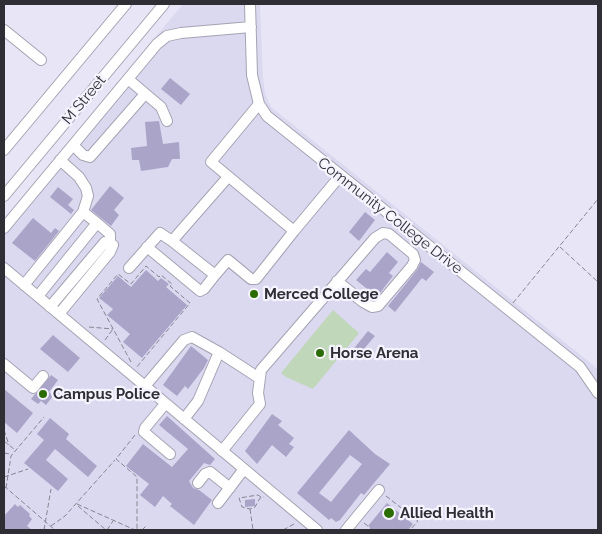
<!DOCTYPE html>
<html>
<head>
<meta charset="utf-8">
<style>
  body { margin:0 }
  #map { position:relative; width:602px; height:534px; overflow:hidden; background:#e8e5f6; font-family:Raleway,sans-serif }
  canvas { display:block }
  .frame { position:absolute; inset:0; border:5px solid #2f2e35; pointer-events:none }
</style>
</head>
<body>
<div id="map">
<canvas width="602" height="534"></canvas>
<div class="frame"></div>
</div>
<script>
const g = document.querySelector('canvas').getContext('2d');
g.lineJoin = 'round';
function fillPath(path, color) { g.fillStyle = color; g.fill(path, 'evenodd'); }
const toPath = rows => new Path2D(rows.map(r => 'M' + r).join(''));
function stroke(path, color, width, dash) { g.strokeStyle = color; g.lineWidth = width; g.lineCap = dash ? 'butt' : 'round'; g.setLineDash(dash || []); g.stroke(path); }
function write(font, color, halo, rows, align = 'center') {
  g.font = font + ' Raleway,sans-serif'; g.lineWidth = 4.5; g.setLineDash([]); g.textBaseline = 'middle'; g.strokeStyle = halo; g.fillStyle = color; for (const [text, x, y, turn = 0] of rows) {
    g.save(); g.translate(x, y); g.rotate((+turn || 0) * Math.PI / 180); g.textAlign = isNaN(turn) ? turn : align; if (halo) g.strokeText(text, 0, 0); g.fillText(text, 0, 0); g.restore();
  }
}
fillPath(toPath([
  [183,4,260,4,263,78,265,94,271,107,598,369,598,530,4,530,4,219]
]), '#dbd9f0');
fillPath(toPath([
  [333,310,359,333,313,389,286,377,281,373]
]), '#c1d7b9');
fillPath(toPath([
  [170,78,190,94,181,105,161,89],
  [159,121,163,144,179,142,180,159,172,159,168,167,141,171,139,160,132,160,131,148,147,146,145,122],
  [110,186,124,198,114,210,119,215,111,226,91,210],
  [58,187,73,199,68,205,74,210,71,214,50,197],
  [365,212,375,220,359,241,349,232],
  [33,218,51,233,55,228,59,231,35,261,12,243],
  [387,252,398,262,389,273,393,276,377,297,356,280,366,269,370,272],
  [421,262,434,272,426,281,422,278,395,312,388,306,417,270],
  [146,270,158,281,161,278,169,284,166,287,187,305,142,358,123,342,130,334,107,315,113,309,99,298,118,276,131,287],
  [368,331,375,336,357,357,351,352],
  [53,335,80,358,68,372,40,349],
  [191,346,208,360,204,368,188,389,185,386,177,396,163,385],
  [51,375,58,380,49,392,53,396,46,405,41,401,38,404,31,399],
  [4,389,33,413,17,433,4,422],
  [272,414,282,421,278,425,294,438,289,444,294,447,286,457,272,445,257,464,245,451],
  [167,416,215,459,210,465,204,463,189,481,193,488,199,490,212,500,194,525,170,506,172,504,163,496,155,507,140,495,149,484,126,466,143,444,172,467,188,449,159,425],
  [50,418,69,434,66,439,97,466,88,477,55,449,46,460,68,479,58,491,24,463,44,440,37,434],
  [349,430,375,454,390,464,364,495,361,493,340,520,336,522,331,518,329,520,297,493],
  [350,455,362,464,331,502,319,493],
  [255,499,255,506,245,507,245,500],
  [387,503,413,524,408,530,374,530,368,526],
  [15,504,18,507,20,505,30,514,29,516,32,519,27,526,32,530,4,530,4,516]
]), '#aba4c9');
const minor = toPath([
  [250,4,252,75,259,104,267,116,580,367,598,393],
  [4,30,41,60],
  [128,79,161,107,167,121],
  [259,104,211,162,294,231,340,176],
  [73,145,83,155,90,157,145,94],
  [4,150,126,4],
  [60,160,79,177,86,188,88,196,83,212],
  [228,177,172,241,215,275,228,260,251,279,256,279,294,231],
  [4,196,164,4],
  [97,223,110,234,110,243],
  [4,228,157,44,167,36,181,33,251,27],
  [147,247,200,291,204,289,215,275],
  [4,268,317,530],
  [129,268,160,233,172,241],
  [24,285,83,212,97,223,38,296],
  [50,307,105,242,110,243,113,245,110,252,59,314],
  [219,352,259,378],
  [4,364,33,388,43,376],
  [145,386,184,340,192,337,219,352,198,401,184,419],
  [165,404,145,428,144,432,170,454],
  [222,451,260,404,258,393,261,370,331,289,375,238,383,233,389,234,413,254,415,260,412,266,378,306,372,307,363,302,337,281],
  [198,483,205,474,210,472,230,488],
  [218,503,244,469],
  [346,530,379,490]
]);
stroke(minor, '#a5a3b3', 12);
stroke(toPath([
  [560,247,598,282],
  [513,303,598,199],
  [89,327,113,329],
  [105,340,113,329],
  [131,362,97,299,118,274,131,284,146,266,159,277,161,275,172,284,170,286,190,303,136,368],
  [4,426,4,424],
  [4,430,9,445],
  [135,435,116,459,137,477,137,530],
  [4,441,15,450],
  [4,453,10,454],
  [4,477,28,469],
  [4,486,55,530],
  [6,488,11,456,44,417],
  [386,496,418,521,410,530],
  [261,497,258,495,239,498,242,507,250,509,255,507,260,498,264,497],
  [77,504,135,530],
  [78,506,106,530],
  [250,509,253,530],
  [364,523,373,530],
  [51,526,65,516,115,460],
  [44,530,51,489],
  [107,530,113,521],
  [142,530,146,526],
  [283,530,296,523]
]), '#878591', 1, [5, 2.5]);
stroke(minor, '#fff', 10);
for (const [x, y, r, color] of [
  [254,294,5,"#2a6c00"],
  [320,353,5,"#2a6c00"],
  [43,394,5,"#2a6c00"],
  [389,513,6,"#2a6c00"]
]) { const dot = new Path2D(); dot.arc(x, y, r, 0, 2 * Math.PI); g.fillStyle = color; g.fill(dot); stroke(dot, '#f5f3fe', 2); }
write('15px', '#2f2e35', '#f5f3fe', [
  ["M Street",84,100,-50],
  ["Community College Drive",390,216,38]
]);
write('bold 15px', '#2f2e35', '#f5f3fe', [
  ["Merced College",264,294],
  ["Horse Arena",330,353],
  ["Campus Police",53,394],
  ["Allied Health",400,513]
], 'left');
</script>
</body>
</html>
